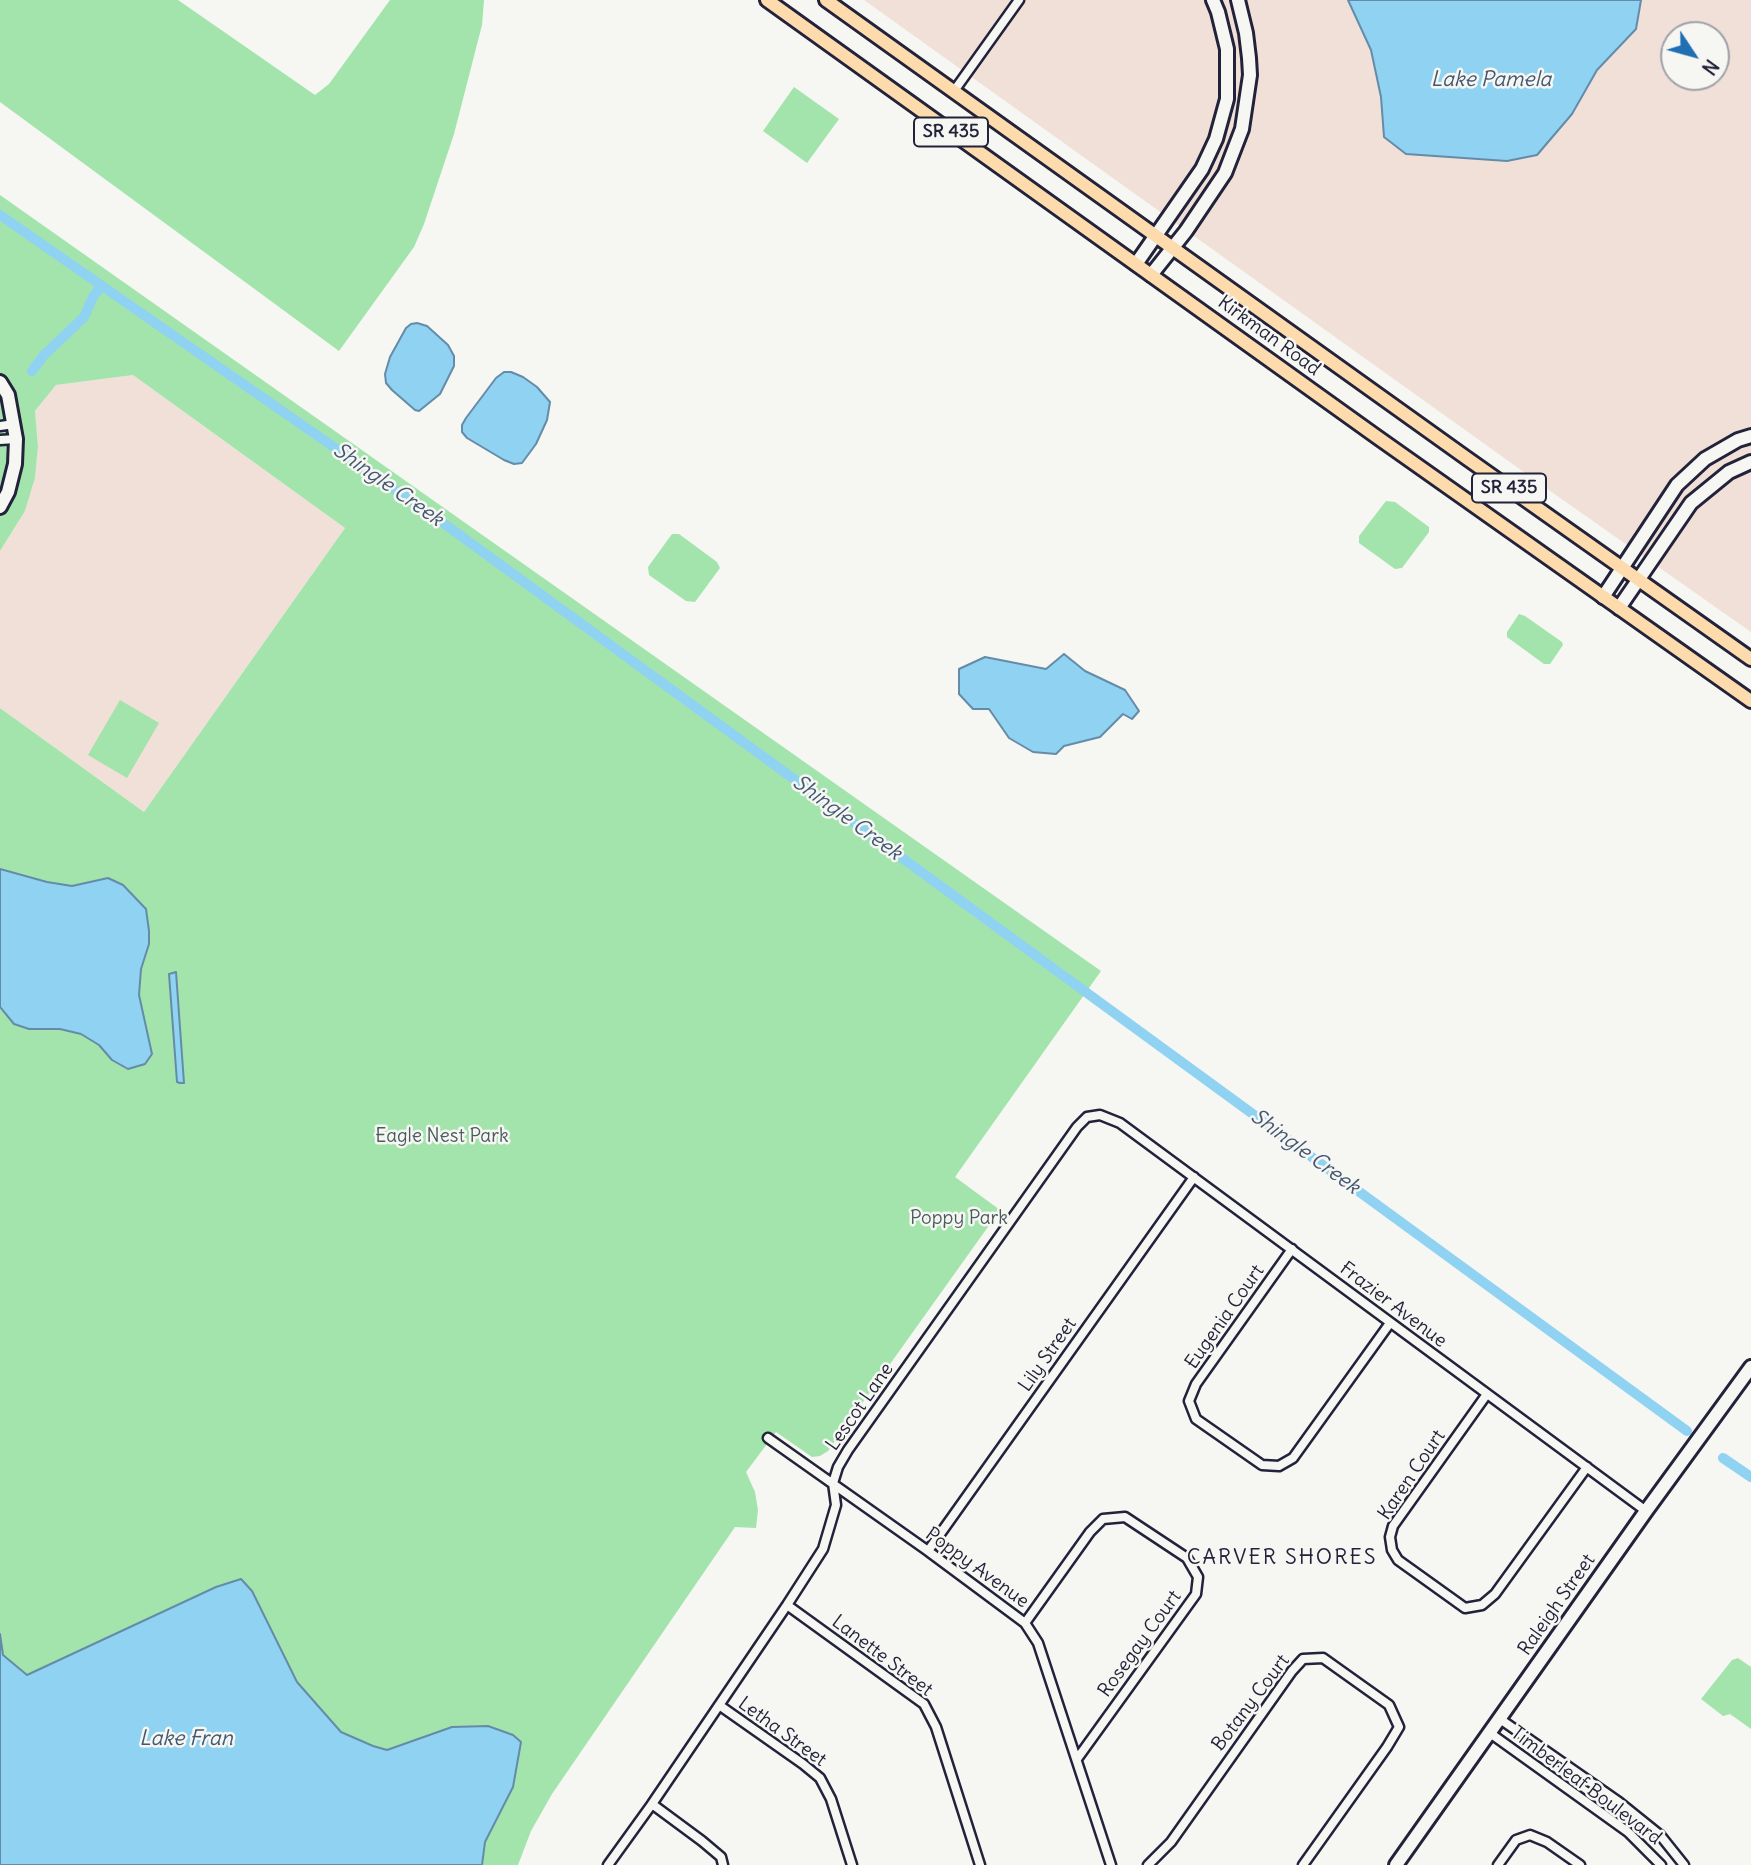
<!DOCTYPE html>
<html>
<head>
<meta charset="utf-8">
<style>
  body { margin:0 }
  #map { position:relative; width:1751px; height:1865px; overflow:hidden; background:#f6f6f2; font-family:Delius,sans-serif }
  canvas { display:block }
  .north { position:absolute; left:1660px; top:21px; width:70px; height:70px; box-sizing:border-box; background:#f6f6f2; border:2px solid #a1a1a9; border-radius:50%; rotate:126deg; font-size:19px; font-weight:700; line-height:28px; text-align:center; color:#22223b }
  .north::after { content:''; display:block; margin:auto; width:24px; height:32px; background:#1f6fb2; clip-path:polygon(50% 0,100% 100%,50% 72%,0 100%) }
</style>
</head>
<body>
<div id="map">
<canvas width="1751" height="1865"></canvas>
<div class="north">N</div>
</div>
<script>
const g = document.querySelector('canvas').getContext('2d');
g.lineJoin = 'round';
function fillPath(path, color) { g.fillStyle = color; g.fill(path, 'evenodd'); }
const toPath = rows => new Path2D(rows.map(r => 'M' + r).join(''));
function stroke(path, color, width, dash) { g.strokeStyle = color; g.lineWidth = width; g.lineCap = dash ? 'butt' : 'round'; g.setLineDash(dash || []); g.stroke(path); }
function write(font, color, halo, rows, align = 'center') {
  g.font = font + ' Delius,sans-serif'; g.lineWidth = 5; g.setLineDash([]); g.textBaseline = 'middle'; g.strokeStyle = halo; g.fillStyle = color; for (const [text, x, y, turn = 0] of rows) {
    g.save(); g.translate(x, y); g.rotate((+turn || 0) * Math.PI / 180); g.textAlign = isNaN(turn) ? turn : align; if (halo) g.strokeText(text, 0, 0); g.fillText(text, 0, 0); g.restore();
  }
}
fillPath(toPath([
  [864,0,1751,0,1751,632,1563,500],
  [1674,35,1716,35,1716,77,1674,77],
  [133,375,345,528,144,812,0,708,0,551,25,511,35,478,38,446,35,411,56,385]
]), '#f0e0d7');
fillPath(toPath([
  [0,0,178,0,315,95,329,84,390,0,484,0,482,25,454,134,424,224,414,247,339,351,0,102],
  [794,87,839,119,807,163,763,131],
  [0,195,1101,971,955,1177,1000,1210,828,1451,820,1456,812,1457,776,1432,746,1472,755,1492,758,1510,756,1528,735,1527,552,1794,531,1831,518,1865,0,1865,0,708,144,812,345,528,133,375,56,385,35,411,38,446,35,478,25,511,0,551],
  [1386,501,1395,502,1429,527,1429,532,1402,568,1395,569,1359,543,1359,536],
  [672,534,679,534,717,562,720,568,695,602,686,601,649,575,648,567],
  [1519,614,1525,616,1562,642,1563,645,1550,664,1544,664,1507,637,1507,632],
  [120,700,159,723,127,778,88,755],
  [1738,1658,1751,1667,1751,1729,1730,1714,1723,1716,1701,1699,1732,1660]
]), '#a3e4ad');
const water = toPath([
  [1348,0,1641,0,1636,29,1597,70,1572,114,1537,155,1507,161,1406,154,1384,137,1381,97,1371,50,1348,0],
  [417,323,427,326,448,345,454,356,454,366,440,394,419,411,415,410,392,390,386,383,385,374,390,357,406,328,411,324,417,323],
  [504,372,511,372,523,377,537,387,550,402,547,420,536,444,522,463,514,464,504,460,467,438,462,432,462,425,466,418,496,378,504,372],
  [1064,654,1085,671,1125,690,1139,711,1132,719,1123,714,1100,737,1064,746,1056,754,1033,752,1009,738,989,709,973,709,959,694,959,669,985,657,1046,669,1064,654],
  [0,869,47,882,72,886,108,878,123,885,146,909,149,931,149,944,141,969,139,995,152,1054,145,1064,128,1069,112,1060,99,1045,81,1034,60,1029,29,1029,14,1024,0,1007,0,869],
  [176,972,184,1083,180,1083,177,1082,169,974,176,972],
  [241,1579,252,1591,297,1682,341,1732,373,1746,387,1750,452,1727,488,1726,513,1735,521,1742,513,1787,485,1842,482,1865,0,1865,0,1634,3,1655,27,1675,216,1587,241,1579]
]);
fillPath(water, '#90d2f1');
stroke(water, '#648ca8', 2);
stroke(toPath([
  [0,215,446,525,1687,1431],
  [32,371,44,355,84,317,93,297,101,286],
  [1723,1458,1751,1477]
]), '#90d2f1', 10);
const street = toPath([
  [954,91,1019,0],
  [0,426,14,424],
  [0,440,16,439],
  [1292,1249,1196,1384,1189,1401,1196,1419,1262,1465,1279,1466,1293,1458,1390,1323],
  [1487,1394,1393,1526,1390,1537,1392,1550,1398,1560,1465,1608,1482,1605,1495,1594,1587,1467],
  [768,1438,928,1551,1025,1623,1038,1643,1111,1865],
  [928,1551,1194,1177],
  [787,1605,924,1704,936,1727,980,1865],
  [1025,1623,1090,1532,1103,1519,1125,1517,1187,1558,1198,1577,1196,1594,1077,1759],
  [719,1705,803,1764,820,1778,831,1799,852,1865],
  [1500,1719,1619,1802,1660,1835,1684,1865],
  [1490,1733,1628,1832,1661,1865],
  [652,1804,702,1841,721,1857,723,1865],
  [608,1865,652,1804,787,1605,823,1549,836,1505,833,1483,838,1467,848,1450,1077,1127,1087,1117,1100,1115,1120,1123,1646,1511],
  [1148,1865,1171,1842,1292,1671,1303,1659,1323,1658,1389,1705,1399,1727,1387,1747,1303,1865],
  [1498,1865,1516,1840,1530,1835,1547,1842,1580,1865]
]);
const secondary = toPath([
  [1136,264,1202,169,1216,139,1227,99,1227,49,1218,12,1213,0],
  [1151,275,1186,231,1225,173,1242,129,1250,75,1249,58,1246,33,1238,0],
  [0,382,8,395,16,439,15,464,8,492,0,507],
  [1603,597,1677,485,1705,459,1738,440,1751,436],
  [1619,608,1691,503,1729,472,1751,462],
  [1396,1865,1646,1511,1751,1367]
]);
const primary = toPath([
  [767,0,1377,437,1751,701],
  [826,0,1465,457,1751,659]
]);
stroke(street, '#22223b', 13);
stroke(secondary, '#22223b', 18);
stroke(primary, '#22223b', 18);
stroke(street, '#f6f6f2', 8);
stroke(secondary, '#f6f6f2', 12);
stroke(primary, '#fddbac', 12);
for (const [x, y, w] of [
  [951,132,74],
  [1509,488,74]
]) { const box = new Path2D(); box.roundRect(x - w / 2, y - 14.5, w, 29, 5); g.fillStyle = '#f6f6f2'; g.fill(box); stroke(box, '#22223b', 2); }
write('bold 18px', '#22223b', null, [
  ["SR 435",951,132],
  ["SR 435",1509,488]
]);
write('19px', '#22223b', '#f6f6f2', [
  ["Kirkman Road",1269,336,36],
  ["Frazier Avenue",1393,1305,37],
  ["Eugenia Court",1225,1317,-55],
  ["Lily Street",1048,1355,-55],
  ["Lescot Lane",860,1407,-55],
  ["Karen Court",1412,1475,-56],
  ["Poppy Avenue",977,1568,36],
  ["Raleigh Street",1557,1605,-55],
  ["Rosegay Court",1140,1644,-54],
  ["Lanette Street",882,1656,37],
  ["Botany Court",1251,1703,-53],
  ["Letha Street",782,1732,36],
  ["Timberleaf Boulevard",1586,1786,37]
]);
write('19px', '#495c5d', '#f6f6f2', [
  ["Eagle Nest Park",442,1137],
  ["Poppy Park",959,1219]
]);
write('italic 21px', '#435772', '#f6f6f2', [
  ["Lake Pamela",1491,80],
  ["Shingle Creek",388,485,35],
  ["Shingle Creek",847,818,36],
  ["Shingle Creek",1305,1152,36],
  ["Lake Fran",186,1739]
]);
g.letterSpacing = '2px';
write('21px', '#22223b', '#f6f6f2', [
  ["CARVER SHORES",1282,1558]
]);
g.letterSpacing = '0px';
</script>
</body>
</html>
